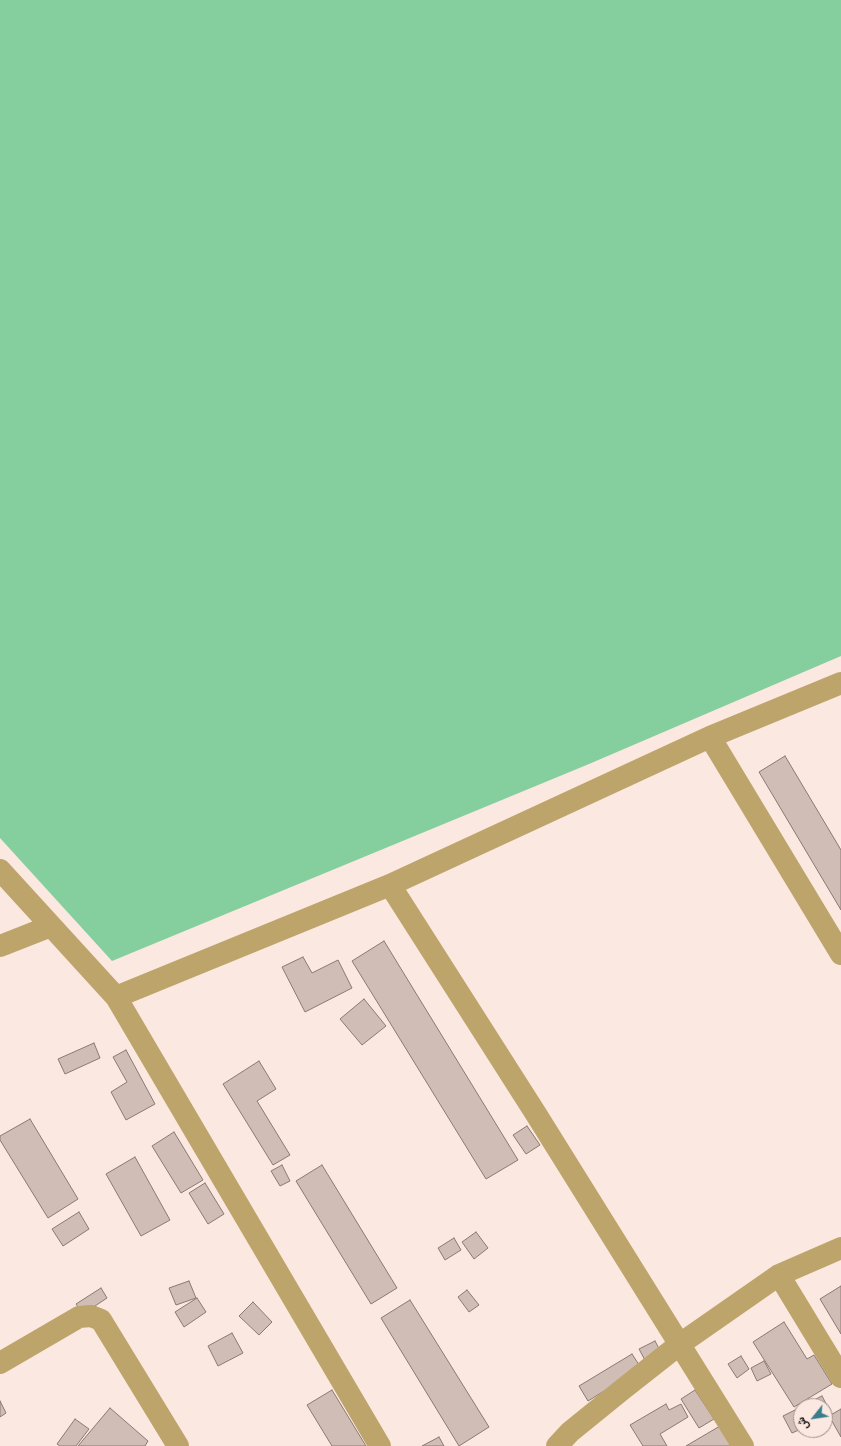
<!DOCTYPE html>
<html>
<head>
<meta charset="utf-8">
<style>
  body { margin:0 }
  #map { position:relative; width:841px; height:1446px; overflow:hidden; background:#fbe8e0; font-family:"Nunito Sans",Vazirmatn,sans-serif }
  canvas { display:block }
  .north { position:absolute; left:793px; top:1398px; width:40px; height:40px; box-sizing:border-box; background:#fbe8e0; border:1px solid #9d8f8a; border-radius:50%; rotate:240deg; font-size:11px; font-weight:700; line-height:16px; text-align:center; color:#100a08 }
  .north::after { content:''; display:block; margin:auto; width:14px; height:18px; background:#397c8c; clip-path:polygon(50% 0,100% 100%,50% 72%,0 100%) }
</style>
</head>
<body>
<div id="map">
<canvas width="841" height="1446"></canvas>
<div class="north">ش</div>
</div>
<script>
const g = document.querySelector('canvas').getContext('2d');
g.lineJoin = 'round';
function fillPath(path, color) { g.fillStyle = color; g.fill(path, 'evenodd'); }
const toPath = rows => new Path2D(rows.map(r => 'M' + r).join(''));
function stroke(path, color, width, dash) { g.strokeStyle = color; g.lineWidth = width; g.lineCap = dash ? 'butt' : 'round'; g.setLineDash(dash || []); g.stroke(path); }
fillPath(toPath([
  [0,0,841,0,841,656,589,764,112,961,0,838]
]), '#85cf9e');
const building = toPath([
  [785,756,841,850,841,910,759,772,785,756],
  [384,941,518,1160,486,1179,352,961,384,941],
  [303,957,312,973,338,960,352,988,305,1012,282,967,303,957],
  [364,999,386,1026,362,1045,340,1019,364,999],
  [94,1043,100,1058,65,1074,58,1059,94,1043],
  [126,1050,155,1104,126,1120,111,1092,127,1082,113,1057,126,1050],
  [259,1061,276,1089,257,1101,290,1155,273,1165,223,1084,259,1061],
  [30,1119,78,1199,48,1218,0,1140,0,1136,30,1119],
  [527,1126,540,1145,526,1154,513,1135,527,1126],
  [174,1132,203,1180,181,1193,152,1146,174,1132],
  [135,1157,170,1220,141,1236,106,1174,135,1157],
  [282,1165,290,1181,280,1186,271,1171,282,1165],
  [322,1165,397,1288,371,1304,296,1181,322,1165],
  [205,1183,224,1214,208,1224,189,1193,205,1183],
  [79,1212,89,1229,63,1246,52,1229,79,1212],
  [476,1232,488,1248,474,1259,462,1242,476,1232],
  [454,1238,461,1250,445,1260,438,1248,454,1238],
  [189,1281,196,1298,176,1305,169,1288,189,1281],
  [841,1286,841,1334,820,1299,841,1286],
  [101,1288,107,1298,83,1314,76,1304,101,1288],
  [467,1290,479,1305,469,1312,458,1297,467,1290],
  [197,1298,206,1312,184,1327,175,1312,197,1298],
  [410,1300,489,1427,459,1446,381,1318,410,1300],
  [253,1302,272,1322,259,1335,239,1316,253,1302],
  [784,1322,807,1359,814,1355,832,1384,794,1407,753,1342,784,1322],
  [232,1333,243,1353,218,1366,208,1346,232,1333],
  [655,1341,663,1356,647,1364,639,1349,655,1341],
  [632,1354,641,1368,588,1401,579,1386,632,1354],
  [741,1356,749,1369,737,1378,728,1364,741,1356],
  [764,1361,771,1374,757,1381,751,1368,764,1361],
  [332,1390,366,1446,332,1446,307,1405,332,1390],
  [695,1390,714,1419,699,1428,681,1399,695,1390],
  [822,1396,831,1413,825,1416,825,1406,802,1406,822,1396],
  [0,1401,6,1413,0,1417,0,1401],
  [666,1404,669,1410,681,1404,688,1417,660,1434,667,1446,643,1446,630,1425,666,1404],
  [801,1407,801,1429,792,1433,783,1416,801,1407],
  [110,1408,148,1441,145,1446,78,1446,110,1408],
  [841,1409,841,1437,829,1416,841,1409],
  [75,1419,89,1429,76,1446,60,1446,57,1444,75,1419],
  [720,1426,732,1446,686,1446,720,1426],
  [439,1437,444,1446,422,1446,439,1437]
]);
fillPath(building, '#d0beb6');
stroke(building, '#8a7972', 1);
stroke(toPath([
  [710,737,841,954],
  [0,870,116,997,390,885,710,737,841,683],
  [390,885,536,1114,743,1446],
  [0,946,51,926],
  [116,997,380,1446],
  [779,1275,841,1377],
  [0,1363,79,1317,91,1316,101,1320,178,1446],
  [557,1446,570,1432,623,1389,680,1344,779,1275,841,1248]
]), '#bda46b', 22);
</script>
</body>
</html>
